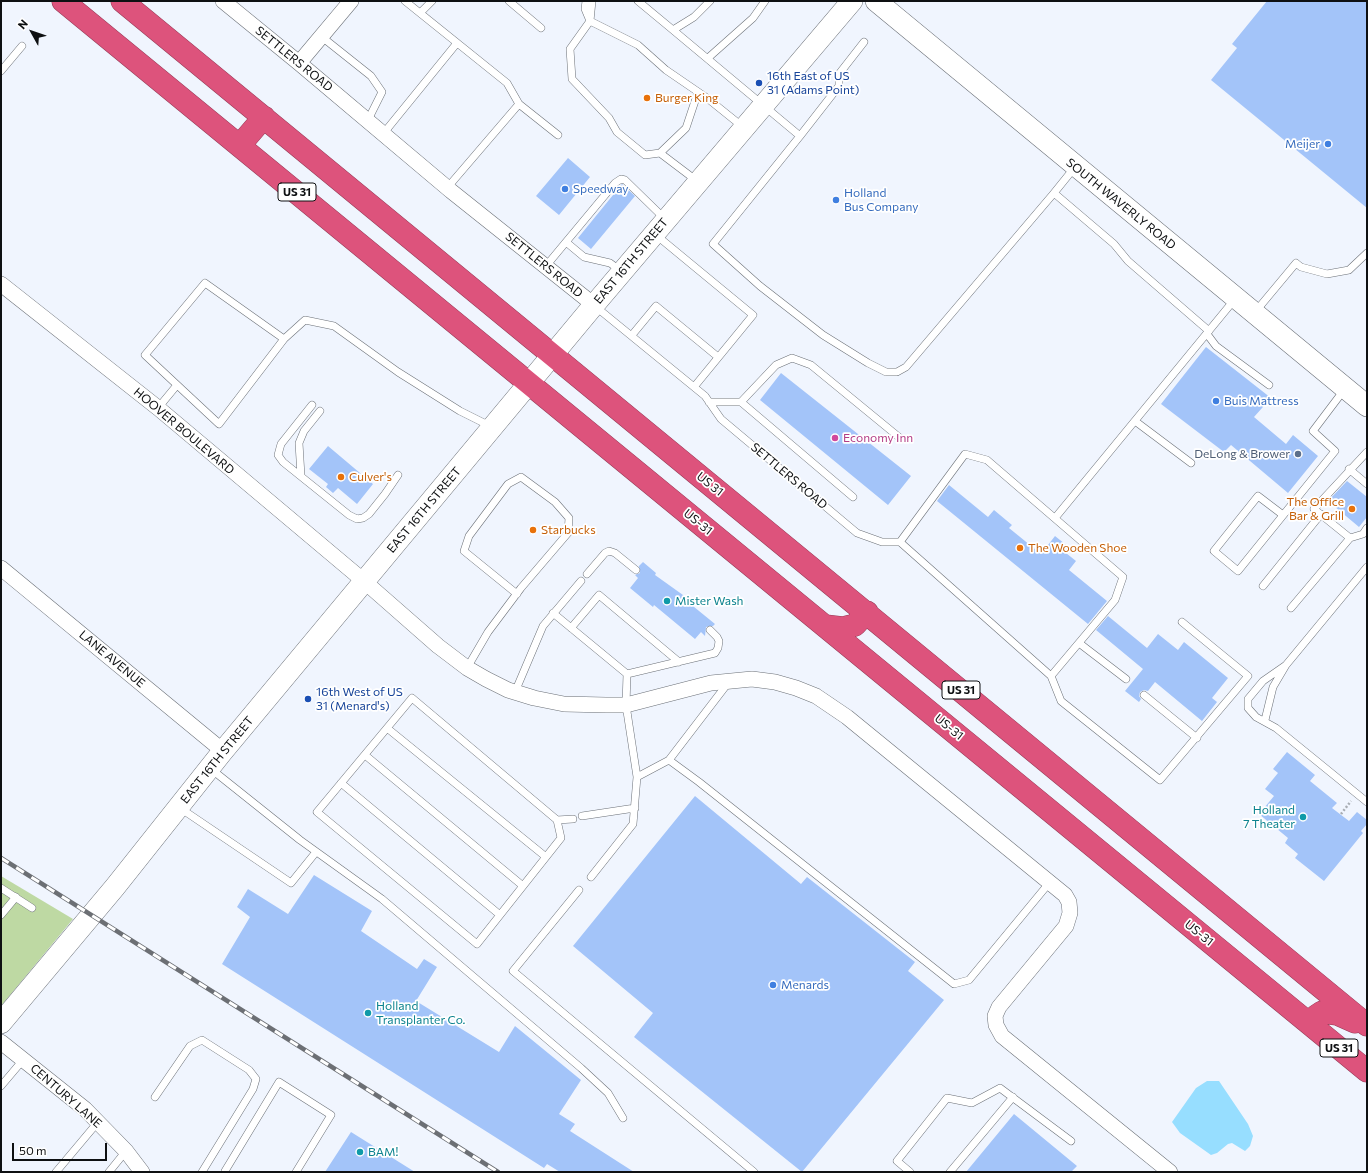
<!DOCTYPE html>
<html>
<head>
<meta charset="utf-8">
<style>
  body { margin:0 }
  #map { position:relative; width:1368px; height:1173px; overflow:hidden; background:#f0f5fe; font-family:Commissioner,sans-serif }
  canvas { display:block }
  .frame { position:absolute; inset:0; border:2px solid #0e1012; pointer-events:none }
  .north { position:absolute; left:12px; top:12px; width:40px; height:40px; -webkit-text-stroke:3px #fff; paint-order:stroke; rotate:310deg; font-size:11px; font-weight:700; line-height:16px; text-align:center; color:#0e1012 }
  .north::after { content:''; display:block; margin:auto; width:14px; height:18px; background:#0e1012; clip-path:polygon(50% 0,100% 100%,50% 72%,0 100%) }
  .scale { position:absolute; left:12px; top:1143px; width:95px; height:18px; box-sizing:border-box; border:2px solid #0e1012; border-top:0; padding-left:5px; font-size:12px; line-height:14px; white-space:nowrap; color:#0e1012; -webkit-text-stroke:3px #fff; paint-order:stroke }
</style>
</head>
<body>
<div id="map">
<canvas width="1368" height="1173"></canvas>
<div class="frame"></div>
<div class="north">N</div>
<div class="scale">50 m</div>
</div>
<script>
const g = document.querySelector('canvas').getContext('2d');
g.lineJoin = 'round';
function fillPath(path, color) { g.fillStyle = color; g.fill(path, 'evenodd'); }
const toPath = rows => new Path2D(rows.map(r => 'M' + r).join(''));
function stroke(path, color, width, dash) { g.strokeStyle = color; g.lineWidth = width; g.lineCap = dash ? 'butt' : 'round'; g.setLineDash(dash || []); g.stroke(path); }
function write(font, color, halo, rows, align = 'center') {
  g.font = font + ' Commissioner,sans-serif'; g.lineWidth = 3.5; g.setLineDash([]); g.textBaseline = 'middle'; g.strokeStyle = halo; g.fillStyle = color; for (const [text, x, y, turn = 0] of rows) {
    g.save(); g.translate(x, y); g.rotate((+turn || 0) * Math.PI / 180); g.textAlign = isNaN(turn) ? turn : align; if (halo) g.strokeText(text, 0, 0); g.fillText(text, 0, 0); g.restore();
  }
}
fillPath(toPath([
  [1,876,73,919,1,1006]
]), '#bed9a3');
fillPath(toPath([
  [1207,1081,1219,1081,1248,1124,1253,1136,1250,1146,1245,1151,1232,1143,1228,1144,1217,1153,1211,1155,1180,1133,1172,1122,1196,1088]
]), '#97deff');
fillPath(toPath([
  [1267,1,1367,1,1367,208,1211,80,1237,48,1232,44],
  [568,158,590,177,559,215,536,196],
  [622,184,635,196,591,249,578,238],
  [1206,347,1271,398,1254,417,1286,444,1293,435,1318,456,1288,493,1231,445,1224,452,1161,404],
  [781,373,911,476,888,505,760,400],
  [328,446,373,484,357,504,338,488,333,493,326,487,328,484,309,469],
  [1347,481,1367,497,1367,517,1359,527,1328,501],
  [949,485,988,517,994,510,1012,525,1009,528,1041,554,1055,536,1070,548,1066,553,1076,561,1069,570,1107,601,1088,624,937,501],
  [643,562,656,573,655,575,690,600,688,602,715,624,713,626,706,627,705,636,701,632,695,639,654,605,653,607,630,588,638,578,635,575,640,573,639,566],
  [1108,616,1147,648,1158,634,1178,650,1184,642,1228,678,1212,698,1217,702,1202,721,1155,682,1148,691,1144,690,1140,692,1139,696,1141,699,1139,702,1125,691,1143,669,1096,630],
  [1287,752,1315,775,1310,781,1337,803,1332,808,1349,821,1357,812,1367,820,1367,824,1361,831,1363,833,1324,881,1295,858,1298,854,1285,843,1288,838,1259,814,1274,796,1265,789,1278,773,1273,769],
  [695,796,801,884,807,877,915,962,908,971,944,1000,802,1172,634,1037,653,1013,573,946],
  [314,875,372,911,361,931,417,969,424,959,437,967,416,1001,499,1052,515,1026,581,1080,559,1114,575,1124,570,1131,634,1172,560,1172,547,1164,544,1168,222,964,250,917,237,907,248,889,288,914],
  [1014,1114,1077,1166,1071,1172,966,1172],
  [351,1132,415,1172,325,1172]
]), '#a3c4f9');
const lane = toPath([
  [405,1,507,83,519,104,558,135],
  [509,1,541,28],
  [586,1,585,9,590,21,638,45,666,70,707,98,743,127],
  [592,1,590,21,570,49,572,79,609,118,617,132,645,155,660,153,686,128,698,92],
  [638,1,673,30,694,17,710,1],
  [420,13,432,1],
  [673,30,800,136,713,244,760,286,823,335,868,363,886,372,897,372,906,367,1054,193,1114,244,1128,261,1209,331],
  [322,37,371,76,382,92,368,120],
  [708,58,753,18,765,1],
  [1,71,22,46],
  [383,134,457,43],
  [800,136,839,86,839,74,864,42],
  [660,153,697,181],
  [447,188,519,104],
  [1054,193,1075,167],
  [656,235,753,315,694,387],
  [566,242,584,257,610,263,621,271],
  [546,266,615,183,621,179,625,180,665,219],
  [596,307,705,396,721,419,857,533,882,542,900,542,965,454,987,460,1123,577,1115,600,1051,676,900,542],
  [1256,311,1296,263,1301,267,1327,274,1349,270,1367,253],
  [1207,334,1216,346,1269,385],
  [632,335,656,306,718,357],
  [284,339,205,283,145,355,219,424,284,339,305,320,334,326,398,372,460,411,490,426],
  [709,402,741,402,776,365,792,358,811,365,900,438],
  [741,402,853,497],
  [312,405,281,444,278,455,283,462,349,515,357,519,363,518,369,514,385,494,398,475],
  [158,408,177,385],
  [1135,421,1191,463],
  [1367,452,1314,509,1350,538,1363,534,1367,528],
  [1349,469,1367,484],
  [301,476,299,443,304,431,320,411],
  [1283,515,1258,496,1214,551,1238,571,1335,451,1313,431,1344,390],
  [1055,518,1235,299],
  [587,574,605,553,609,551,615,553,636,570],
  [1263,586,1321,514],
  [1291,608,1350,538],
  [553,613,627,674],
  [571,628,599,595,679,662],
  [1079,643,1126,679],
  [1286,665,1263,681,1248,699,1248,708,1256,717,1276,728,1367,802],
  [467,668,488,632,521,588,568,533,569,518,555,502,521,477,508,484,469,536,464,551,517,594],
  [627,674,626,705,637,777,669,760,699,782,954,984,969,980,1050,882],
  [627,674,715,653,718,648,719,641,717,637,710,630],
  [1051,676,1061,701,1160,780,1248,676,1182,622],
  [515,692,543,626,581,581],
  [1144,695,1197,738],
  [1265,720,1273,687,1286,665,1367,567],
  [387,728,546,857],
  [365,755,523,886],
  [669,760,728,683],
  [211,769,300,840,382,899,581,1068,608,1093,623,1118],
  [341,783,500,915],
  [180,808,291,883,316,852],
  [582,816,635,808],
  [557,820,561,838,477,944,317,812,412,698,557,820,573,819],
  [591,877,633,824,637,777],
  [1,888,32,908],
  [579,890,513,971,754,1172],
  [1,915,16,897],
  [1,1086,23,1060],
  [155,1097,190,1046,202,1040,249,1070,256,1079,253,1089,202,1172],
  [56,1172,98,1122],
  [109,1172,126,1151],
  [226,1172,225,1171,279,1082,331,1115,296,1172],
  [910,1172,897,1161,947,1098,972,1103,1000,1088,1071,1141],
  [950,1172,1013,1097]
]);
const street = toPath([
  [223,1,299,63,451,191,594,305],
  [299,63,351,1],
  [1,284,158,408,365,582,438,646,467,668,486,679,508,690,534,698,564,704,606,705,626,705,711,683,752,679,775,682,796,688,816,696,847,717,1065,895,1069,902,1070,913,1066,926,999,1007,995,1016,996,1025,1002,1036,1170,1172],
  [1,568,223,751],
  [1,1042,85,1109,126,1151,142,1172]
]);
const secondary = toPath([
  [876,1,1367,406],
  [1,1023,115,887,223,751,594,305,852,1]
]);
const highway = toPath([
  [63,1,1367,1071],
  [122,1,1367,1025],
  [240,145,264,117],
  [826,626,843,628,855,625,867,612],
  [1311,1025,1316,1016,1322,1012,1337,1014,1355,1022]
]);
stroke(lane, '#6b7077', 8);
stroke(street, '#6b7077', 16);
stroke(secondary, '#6b7077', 22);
stroke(highway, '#953c57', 23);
stroke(toPath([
  [1341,814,1351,801]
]), '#a8adb3', 2.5, [2, 2]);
stroke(lane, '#fff', 7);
stroke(street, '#fff', 15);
stroke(secondary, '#fff', 21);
stroke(highway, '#dd537c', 22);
const rail = toPath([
  [1,858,498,1172]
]);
stroke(rail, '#6c6f74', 4.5);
stroke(rail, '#fff', 3, [9]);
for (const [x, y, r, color] of [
  [759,83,4,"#1a4fb4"],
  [647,98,4,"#e8710a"],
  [1328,144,4,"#3f7fe0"],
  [565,189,4,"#3f7fe0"],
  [836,200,4,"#3f7fe0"],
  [1216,401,4,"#3f7fe0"],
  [835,438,4,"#d1479c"],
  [1298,454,4,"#5c6f8a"],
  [341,477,4,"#e8710a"],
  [1352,509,4,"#e8710a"],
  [533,530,4,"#e8710a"],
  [1020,548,4,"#e8710a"],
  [667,601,4,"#0f9aa8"],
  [308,699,4,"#1a4fb4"],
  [1303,817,4,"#0f9aa8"],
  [773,985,4,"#3f7fe0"],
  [368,1013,4,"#0f9aa8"],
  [360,1152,4,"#0f9aa8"]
]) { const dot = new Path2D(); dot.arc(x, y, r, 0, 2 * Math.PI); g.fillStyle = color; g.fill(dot); stroke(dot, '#fff', 1.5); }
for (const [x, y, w] of [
  [297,192,38],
  [961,690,38],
  [1339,1048,38]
]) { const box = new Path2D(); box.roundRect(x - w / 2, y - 9, w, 18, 3); g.fillStyle = '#fff'; g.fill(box); stroke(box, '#0e1012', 1); }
write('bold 11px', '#0e1012', null, [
  ["US 31",297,192],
  ["US 31",961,690],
  ["US 31",1339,1048]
]);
write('12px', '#0e1012', '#fff', [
  ["SETTLERS ROAD",294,59,39],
  ["SOUTH WAVERLY ROAD",1121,204,39],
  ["EAST 16TH STREET",631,261,-50],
  ["SETTLERS ROAD",544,265,39],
  ["HOOVER BOULEVARD",184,431,40],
  ["SETTLERS ROAD",789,476,40],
  ["US 31",710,484,39],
  ["EAST 16TH STREET",424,510,-50],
  ["US-31",698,522,39],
  ["LANE AVENUE",112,659,40],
  ["US-31",949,727,39],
  ["EAST 16TH STREET",217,760,-51],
  ["US-31",1199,933,39],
  ["CENTURY LANE",66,1096,41]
]);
write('12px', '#164399', '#fff', [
  ["16th East of US",767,76],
  ["31 (Adams Point)",767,90],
  ["16th West of US",316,692],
  ["31 (Menard's)",316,706]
], 'left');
write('12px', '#c56008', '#fff', [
  ["Burger King",655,98],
  ["Culver's",349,477],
  ["The Office",1344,502,"right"],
  ["Bar & Grill",1344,516,"right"],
  ["Starbucks",541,530],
  ["The Wooden Shoe",1028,548]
], 'left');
write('12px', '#366cbe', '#fff', [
  ["Meijer",1320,144,"right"],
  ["Speedway",573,189],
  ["Holland",844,193],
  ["Bus Company",844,207],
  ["Buis Mattress",1224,401],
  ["Menards",781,985]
], 'left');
write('12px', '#b23c85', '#fff', [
  ["Economy Inn",843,438]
], 'left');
write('12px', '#4e5e75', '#fff', [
  ["DeLong & Brower",1290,454]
], 'right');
write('12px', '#0d838f', '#fff', [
  ["Mister Wash",675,601],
  ["Holland",1295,810,"right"],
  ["7 Theater",1295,824,"right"],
  ["Holland",376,1006],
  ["Transplanter Co.",376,1020],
  ["BAM!",368,1152]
], 'left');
</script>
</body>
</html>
